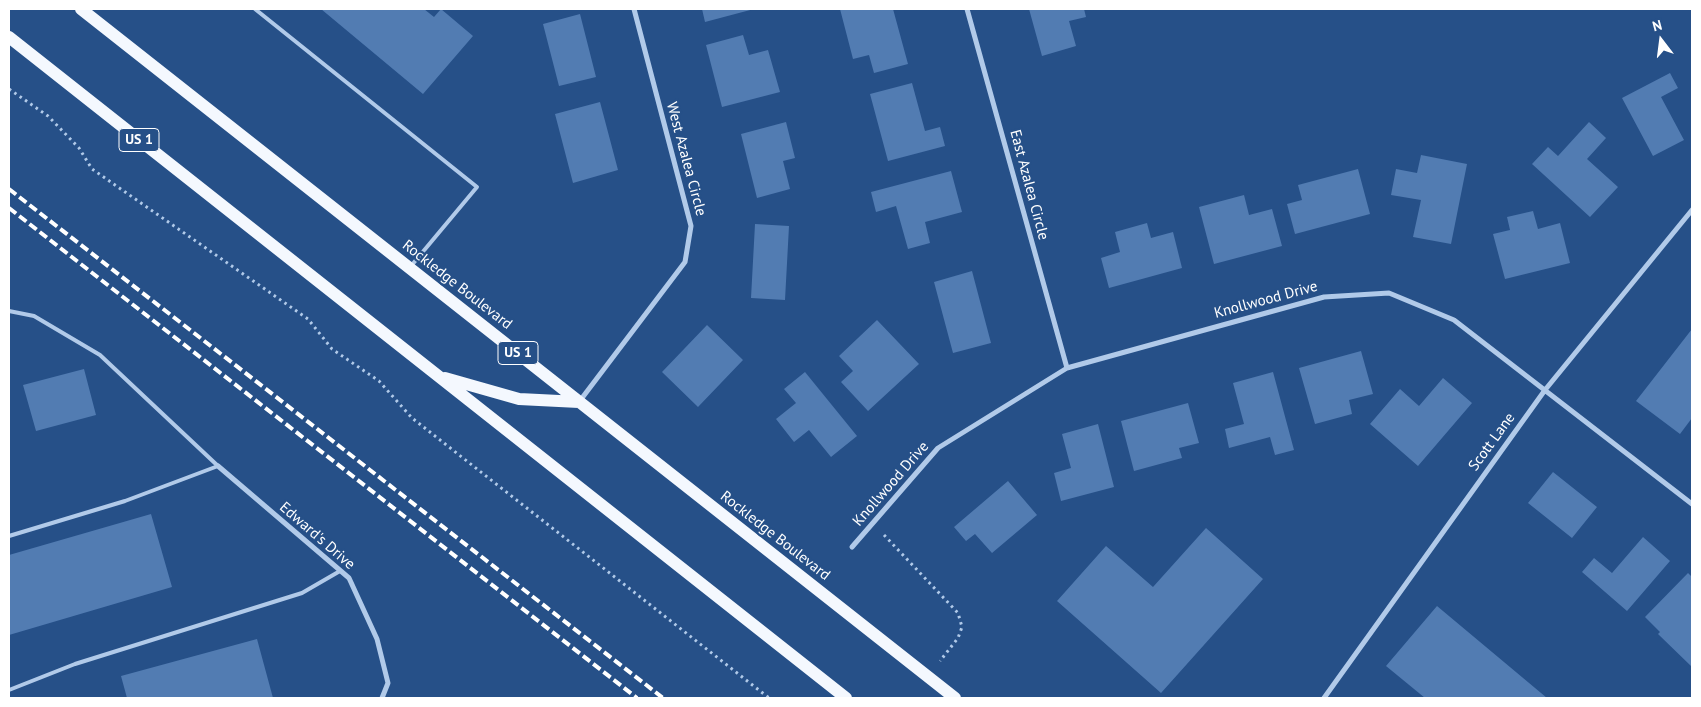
<!DOCTYPE html>
<html>
<head>
<meta charset="utf-8">
<style>
  body { margin:0 }
  #map { position:relative; width:1701px; height:707px; overflow:hidden; background:#265088; font-family:"PT Sans",sans-serif }
  canvas { display:block }
  .frame { position:absolute; inset:0; border:10px solid #fff; pointer-events:none }
  .north { position:absolute; left:1636px; top:15px; width:50px; height:50px; -webkit-text-stroke:4px #265088; paint-order:stroke; rotate:345deg; font-size:14px; font-weight:700; line-height:20px; text-align:center; color:#fff }
  .north::after { content:''; display:block; margin:auto; width:18px; height:22px; background:#fff; clip-path:polygon(50% 0,100% 100%,50% 72%,0 100%) }
</style>
</head>
<body>
<div id="map">
<canvas width="1701" height="707"></canvas>
<div class="frame"></div>
<div class="north">N</div>
</div>
<script>
const g = document.querySelector('canvas').getContext('2d');
g.lineJoin = 'round';
function fillPath(path, color) { g.fillStyle = color; g.fill(path, 'evenodd'); }
const toPath = rows => new Path2D(rows.map(r => 'M' + r).join(''));
function stroke(path, color, width, dash) { g.strokeStyle = color; g.lineWidth = width; g.lineCap = dash ? 'butt' : 'round'; g.setLineDash(dash || []); g.stroke(path); }
function write(font, color, halo, rows, align = 'center') {
  g.font = font + ' "PT Sans",sans-serif'; g.lineWidth = 4.5; g.setLineDash([]); g.textBaseline = 'middle'; g.strokeStyle = halo; g.fillStyle = color; for (const [text, x, y, turn = 0] of rows) {
    g.save(); g.translate(x, y); g.rotate((+turn || 0) * Math.PI / 180); g.textAlign = isNaN(turn) ? turn : align; if (halo) g.strokeText(text, 0, 0); g.fillText(text, 0, 0); g.restore();
  }
}
fillPath(toPath([
  [321,9,424,9,434,17,441,9,473,36,423,94],
  [702,9,754,9,705,22],
  [840,9,893,9,908,64,874,73,869,55,853,59],
  [1029,9,1084,9,1086,17,1069,21,1076,46,1042,56],
  [580,14,596,77,559,86,543,24],
  [743,35,749,55,768,50,780,92,722,107,706,45],
  [1670,73,1678,88,1661,97,1684,140,1653,156,1622,98],
  [912,83,925,131,940,127,945,146,888,161,870,94],
  [600,102,618,170,573,183,555,114],
  [786,122,795,158,783,161,790,189,757,198,741,134],
  [1589,122,1606,138,1587,159,1618,187,1590,217,1532,164,1548,147,1558,156],
  [1421,155,1467,164,1451,244,1413,237,1421,200,1391,195,1396,169,1417,173],
  [1358,169,1370,214,1295,234,1287,204,1302,200,1298,185],
  [951,171,962,212,925,222,930,243,908,249,896,206,876,212,871,192],
  [1244,195,1249,215,1272,209,1282,246,1214,264,1199,207],
  [1533,211,1538,229,1560,223,1570,263,1505,279,1493,234,1510,230,1507,217],
  [1147,223,1151,238,1173,232,1182,268,1109,288,1101,258,1120,252,1115,232],
  [755,224,789,226,785,300,751,298],
  [972,271,991,343,953,353,934,282],
  [877,320,919,364,868,411,841,382,853,371,839,356],
  [707,325,743,360,698,407,662,372],
  [1692,329,1692,418,1680,434,1636,401],
  [1361,351,1373,394,1349,400,1352,414,1315,424,1299,368],
  [84,369,96,415,36,431,23,385],
  [805,372,857,436,831,457,809,430,794,442,776,419,796,403,784,389],
  [1273,372,1294,450,1275,455,1270,437,1229,448,1225,429,1244,424,1233,383],
  [1443,378,1472,403,1418,466,1370,424,1400,389,1419,406],
  [1188,403,1199,443,1179,448,1182,458,1134,471,1121,421],
  [1098,424,1114,487,1061,501,1054,473,1071,468,1062,434],
  [1553,472,1597,507,1572,538,1528,503],
  [1008,481,1037,515,992,553,975,534,966,541,954,527],
  [151,514,172,587,9,635,9,555],
  [1206,528,1263,579,1161,693,1057,601,1106,546,1153,587],
  [1643,537,1670,561,1627,611,1582,572,1594,558,1612,573],
  [1688,573,1692,577,1692,667,1658,634,1660,632,1645,617],
  [1437,606,1547,698,1425,698,1386,666],
  [257,639,273,698,127,698,121,676]
]), '#527cb2');
stroke(toPath([
  [9,89,48,116,79,148,92,169,308,319,332,349,379,381,412,418,769,698],
  [884,535,958,613,962,627,958,638,940,661]
]), '#b1cae9', 3, [2.5, 4]);
stroke(toPath([
  [255,9,477,187,411,266],
  [9,311,34,316,100,355,218,466,125,501,9,536],
  [9,690,75,664,302,593,340,571]
]), '#b1cae9', 4);
stroke(toPath([
  [967,9,1067,368],
  [579,402,685,262,691,226,634,9],
  [218,466,349,578,377,639,388,683,382,698],
  [852,547,938,448,1067,368,1324,297,1389,293,1454,320,1692,504],
  [1324,698,1545,390,1692,210]
]), '#b1cae9', 5);
stroke(toPath([
  [81,9,955,698],
  [9,37,846,698],
  [445,378,519,399,579,402]
]), '#f4f8fe', 12);
stroke(toPath([
  [9,189,663,698],
  [9,208,637,698]
]), '#fff', 4, [9, 4]);
for (const [x, y, w] of [
  [139,140,40],
  [518,353,40]
]) { const box = new Path2D(); box.roundRect(x - w / 2, y - 11.5, w, 23, 4); g.fillStyle = '#265088'; g.fill(box); stroke(box, '#fff', 1); }
write('bold 14px', '#fff', null, [
  ["US 1",139,140],
  ["US 1",518,353]
]);
write('15px', '#fff', '#265088', [
  ["West Azalea Circle",686,159,75],
  ["East Azalea Circle",1029,185,75],
  ["Rockledge Boulevard",457,285,38],
  ["Knollwood Drive",1266,300,-15],
  ["Scott Lane",1492,442,-54],
  ["Knollwood Drive",891,484,-49],
  ["Edward's Drive",317,536,41],
  ["Rockledge Boulevard",775,536,38]
]);
</script>
</body>
</html>
